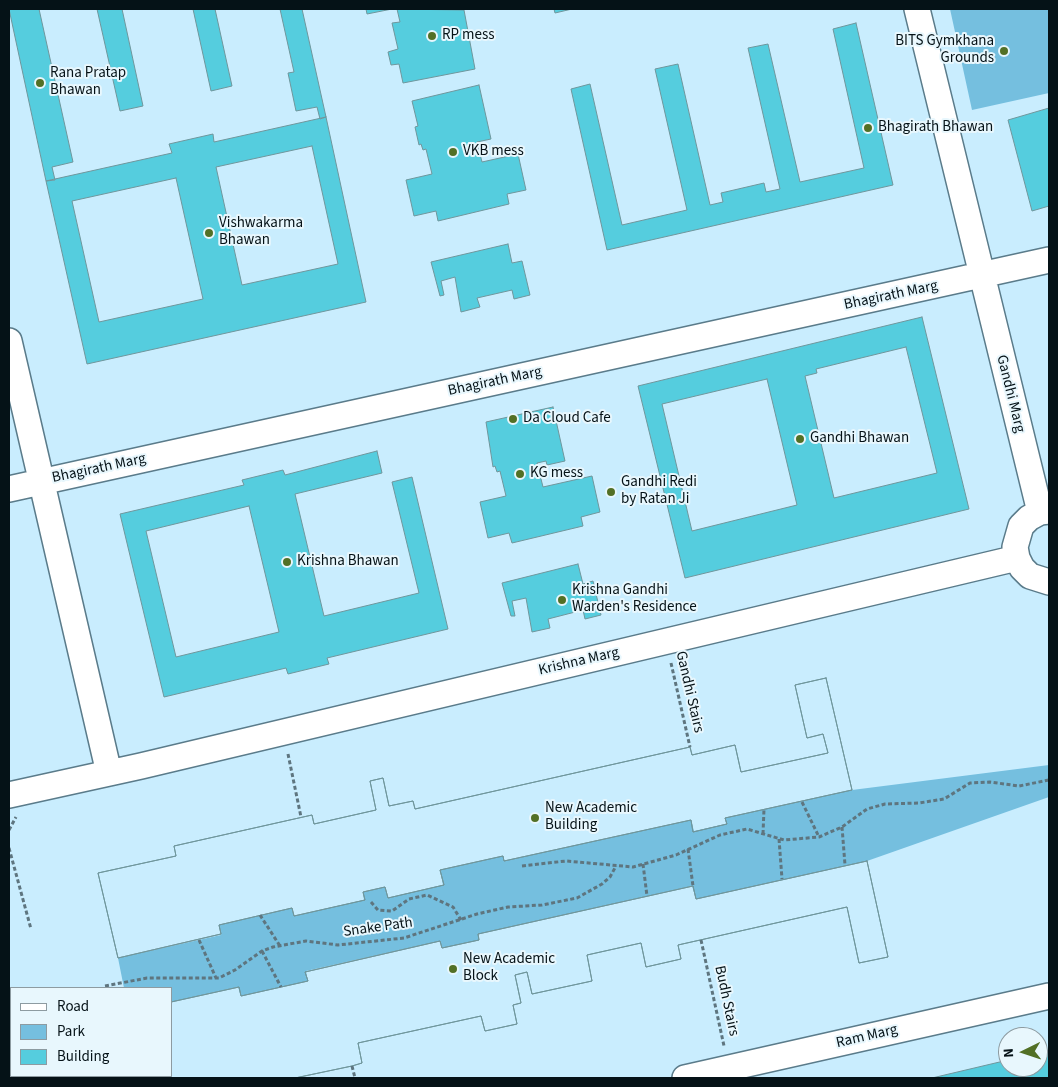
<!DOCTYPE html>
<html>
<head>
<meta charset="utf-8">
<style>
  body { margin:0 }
  #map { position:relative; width:1058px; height:1087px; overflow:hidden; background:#c9edfe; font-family:"Source Sans 3",sans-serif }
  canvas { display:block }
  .frame { position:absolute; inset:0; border:10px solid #051217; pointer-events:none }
  .legend { position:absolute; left:10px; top:987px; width:162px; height:90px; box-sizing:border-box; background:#e8f7fd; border:1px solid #8d9ba1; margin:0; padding:6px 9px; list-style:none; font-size:15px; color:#051217 }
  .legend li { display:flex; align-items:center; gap:10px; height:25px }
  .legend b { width:25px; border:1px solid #8d9ba1 }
  .north { position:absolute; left:998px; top:1027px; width:50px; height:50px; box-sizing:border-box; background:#e8f7fd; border:1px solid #8d9ba1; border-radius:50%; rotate:266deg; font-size:14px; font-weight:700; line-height:20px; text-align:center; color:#051217 }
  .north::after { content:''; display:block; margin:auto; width:18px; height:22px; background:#527026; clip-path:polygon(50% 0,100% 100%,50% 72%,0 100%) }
</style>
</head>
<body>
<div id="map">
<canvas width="1058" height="1087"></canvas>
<div class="frame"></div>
<ul class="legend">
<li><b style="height:6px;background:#fff"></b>Road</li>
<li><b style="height:14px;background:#75bfdf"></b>Park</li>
<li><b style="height:14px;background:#55cdde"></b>Building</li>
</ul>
<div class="north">N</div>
</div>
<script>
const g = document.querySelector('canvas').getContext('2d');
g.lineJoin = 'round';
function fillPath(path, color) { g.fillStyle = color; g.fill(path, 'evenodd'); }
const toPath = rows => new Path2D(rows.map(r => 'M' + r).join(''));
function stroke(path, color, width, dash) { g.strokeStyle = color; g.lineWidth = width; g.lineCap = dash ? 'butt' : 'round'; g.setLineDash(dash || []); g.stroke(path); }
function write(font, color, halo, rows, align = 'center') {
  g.font = font + ' "Source Sans 3",sans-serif'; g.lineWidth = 4; g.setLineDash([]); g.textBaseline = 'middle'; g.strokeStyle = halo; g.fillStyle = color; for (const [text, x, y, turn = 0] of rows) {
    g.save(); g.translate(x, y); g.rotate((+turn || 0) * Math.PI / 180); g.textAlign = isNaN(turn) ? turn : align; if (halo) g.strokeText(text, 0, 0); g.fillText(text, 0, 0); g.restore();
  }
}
fillPath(toPath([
  [950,9,1049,9,1049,93,972,110],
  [1049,765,1049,797,867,861,696,899,692,886,478,934,479,940,442,948,440,941,306,971,308,981,241,996,238,987,171,1002,171,988,124,988,118,958,221,935,219,925,292,908,294,916,364,900,363,892,385,887,388,898,443,885,440,870,503,856,504,861,691,820,694,831,726,824,725,818,852,790]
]), '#75bfdf');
const building = toPath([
  [9,9,39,9,73,162,52,167,55,180,46,181,9,9],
  [97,9,122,9,143,106,120,111,97,9],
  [193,9,215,9,232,86,211,91,193,9],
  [280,9,302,9,326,117,320,119,317,107,296,111,288,73,294,72,280,9],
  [366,9,392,9,367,14,366,9],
  [397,9,464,10,475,69,403,83,399,64,391,65,388,52,398,49,392,23,400,22,397,9],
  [554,9,572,9,555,13,554,9],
  [856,23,893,185,607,250,571,89,590,84,622,225,687,210,655,69,678,64,710,205,723,202,721,193,764,183,766,192,780,189,748,48,768,44,800,182,864,168,833,29,856,23],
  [479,85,491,139,477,142,482,162,518,154,526,190,507,194,509,204,438,221,436,211,414,216,406,180,432,174,426,149,423,150,421,144,419,145,415,127,418,126,412,101,479,85],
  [1049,108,1049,206,1032,211,1008,120,1049,108],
  [326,117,366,302,87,364,46,181,172,153,169,144,213,134,214,142,326,117],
  [312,146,338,264,242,285,216,167,312,146],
  [176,178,203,299,99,322,72,201,176,178],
  [508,244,512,263,522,261,530,295,514,299,512,290,477,298,480,307,461,312,455,277,441,281,444,295,440,296,431,262,508,244],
  [922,317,969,509,685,578,638,386,922,317],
  [906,347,937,473,834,498,805,376,817,373,816,369,906,347],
  [767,379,797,505,692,531,662,404,767,379],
  [553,407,565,461,547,465,546,461,537,463,543,487,592,476,600,512,581,517,583,526,512,543,509,533,488,538,480,502,506,496,500,471,497,472,495,466,493,467,486,422,553,407],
  [377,451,382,473,295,494,324,616,419,593,392,482,412,477,448,629,327,658,329,664,288,674,286,668,164,697,120,514,244,485,242,480,283,470,285,475,377,451],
  [249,506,279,632,176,657,146,531,249,506],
  [578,564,583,584,593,581,601,615,585,619,583,610,548,619,550,628,532,632,526,598,512,601,515,616,511,616,502,583,578,564],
  [826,678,852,790,725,818,727,824,693,832,691,820,504,861,503,856,440,870,444,885,388,898,385,887,363,892,365,900,294,916,292,908,219,925,221,934,118,958,98,873,176,856,174,846,312,815,314,824,376,810,370,781,383,778,389,806,413,801,415,809,690,747,692,755,735,745,741,772,828,753,823,734,807,738,795,685,826,678],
  [826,678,852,790,725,818,727,824,693,832,691,820,504,861,503,856,440,870,444,885,388,898,385,887,363,892,365,900,294,916,292,908,219,925,221,934,118,958,98,873,176,856,174,846,312,815,314,824,376,810,370,781,383,778,389,806,413,801,415,809,690,747,692,755,735,745,741,772,828,753,823,734,807,738,795,685,826,678],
  [867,861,888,957,859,963,847,907,678,945,681,959,646,967,641,943,587,955,592,981,532,994,527,972,515,975,521,1003,513,1005,517,1024,485,1031,481,1016,358,1043,362,1063,352,1066,295,1078,144,1078,143,1076,171,1076,171,1002,239,987,241,996,308,981,305,972,440,941,442,948,479,940,478,934,693,886,696,899,867,861],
  [867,861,888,957,859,963,847,907,678,945,681,959,646,967,641,943,587,955,592,981,532,994,527,972,515,975,521,1003,513,1005,517,1024,485,1031,481,1016,358,1043,362,1063,352,1066,295,1078,144,1078,143,1076,171,1076,171,1002,239,987,241,996,308,981,305,972,440,941,442,948,479,940,478,934,693,886,696,899,867,861],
  [1049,1050,1049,1078,932,1078,1008,1060,1008,1067,1038,1067,1038,1053,1049,1050]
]);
fillPath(building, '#55cdde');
stroke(building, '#6f969c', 1);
const minor = toPath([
  [917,9,1040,512],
  [9,341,109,773],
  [9,489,1049,260],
  [1049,511,1040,512,1029,518,1021,526,1015,547,1017,558,1022,568,1030,576,1049,582],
  [9,795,141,766,1017,558],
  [685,1078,1049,996]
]);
stroke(minor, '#5a7b8a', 28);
stroke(toPath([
  [671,663,690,747],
  [288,754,301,817],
  [802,802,819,837],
  [842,827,845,865],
  [9,830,16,817],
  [763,834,764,809],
  [779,839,782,879],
  [9,848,31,929],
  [688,849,693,886],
  [643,864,647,896],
  [522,866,566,861,633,867,676,855,720,835,747,829,784,840,819,837,842,827,867,809,885,804,919,803,944,799,970,783,990,782,1019,786,1049,780],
  [371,902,378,910,392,911,409,899,427,895,453,907,461,920],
  [260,915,280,946],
  [199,940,216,978],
  [701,940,724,1046],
  [262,951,281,987],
  [105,986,147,978,219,978,235,970,262,951,273,947,306,941,338,945,404,938,477,914,508,907,542,905,577,898,602,884,610,877,616,866],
  [352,1066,355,1078]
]), '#5e757f', 3, [4, 2.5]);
stroke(minor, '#fff', 25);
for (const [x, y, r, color] of [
  [432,36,5,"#527026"],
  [1004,51,5,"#527026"],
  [40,83,5,"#527026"],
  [868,128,5,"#527026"],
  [453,152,5,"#527026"],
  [209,233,5,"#527026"],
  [513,419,5,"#527026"],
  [800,439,5,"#527026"],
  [520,474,5,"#527026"],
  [611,492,5,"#527026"],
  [287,562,5,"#527026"],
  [562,600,5,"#527026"],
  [535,818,5,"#527026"],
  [453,969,5,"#527026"]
]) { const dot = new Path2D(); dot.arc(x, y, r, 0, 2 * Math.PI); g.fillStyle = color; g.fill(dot); stroke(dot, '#e8f7fd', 2); }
write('15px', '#051217', '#e8f7fd', [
  ["RP mess",442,36],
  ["BITS Gymkhana",994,42,"right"],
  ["Grounds",994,59,"right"],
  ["Rana Pratap",50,74],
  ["Bhawan",50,91],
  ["Bhagirath Bhawan",878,128],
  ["VKB mess",463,152],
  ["Vishwakarma",219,224],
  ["Bhawan",219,241],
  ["Da Cloud Cafe",523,419],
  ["Gandhi Bhawan",810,439],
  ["KG mess",530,474],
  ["Gandhi Redi",621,483],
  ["by Ratan Ji",621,500],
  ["Krishna Bhawan",297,562],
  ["Krishna Gandhi",572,591],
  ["Warden's Residence",572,608],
  ["New Academic",545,809],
  ["Building",545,826],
  ["New Academic",463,960],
  ["Block",463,977]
], 'left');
write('15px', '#051217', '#e8f7fd', [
  ["Bhagirath Marg",891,296,-12],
  ["Bhagirath Marg",495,382,-12],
  ["Gandhi Marg",1010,394,76],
  ["Bhagirath Marg",99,469,-12],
  ["Krishna Marg",579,662,-13],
  ["Gandhi Stairs",689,692,77],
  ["Snake Path",378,928,-8],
  ["Budh Stairs",726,1001,78],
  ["Ram Marg",867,1037,-13]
]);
</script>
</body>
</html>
